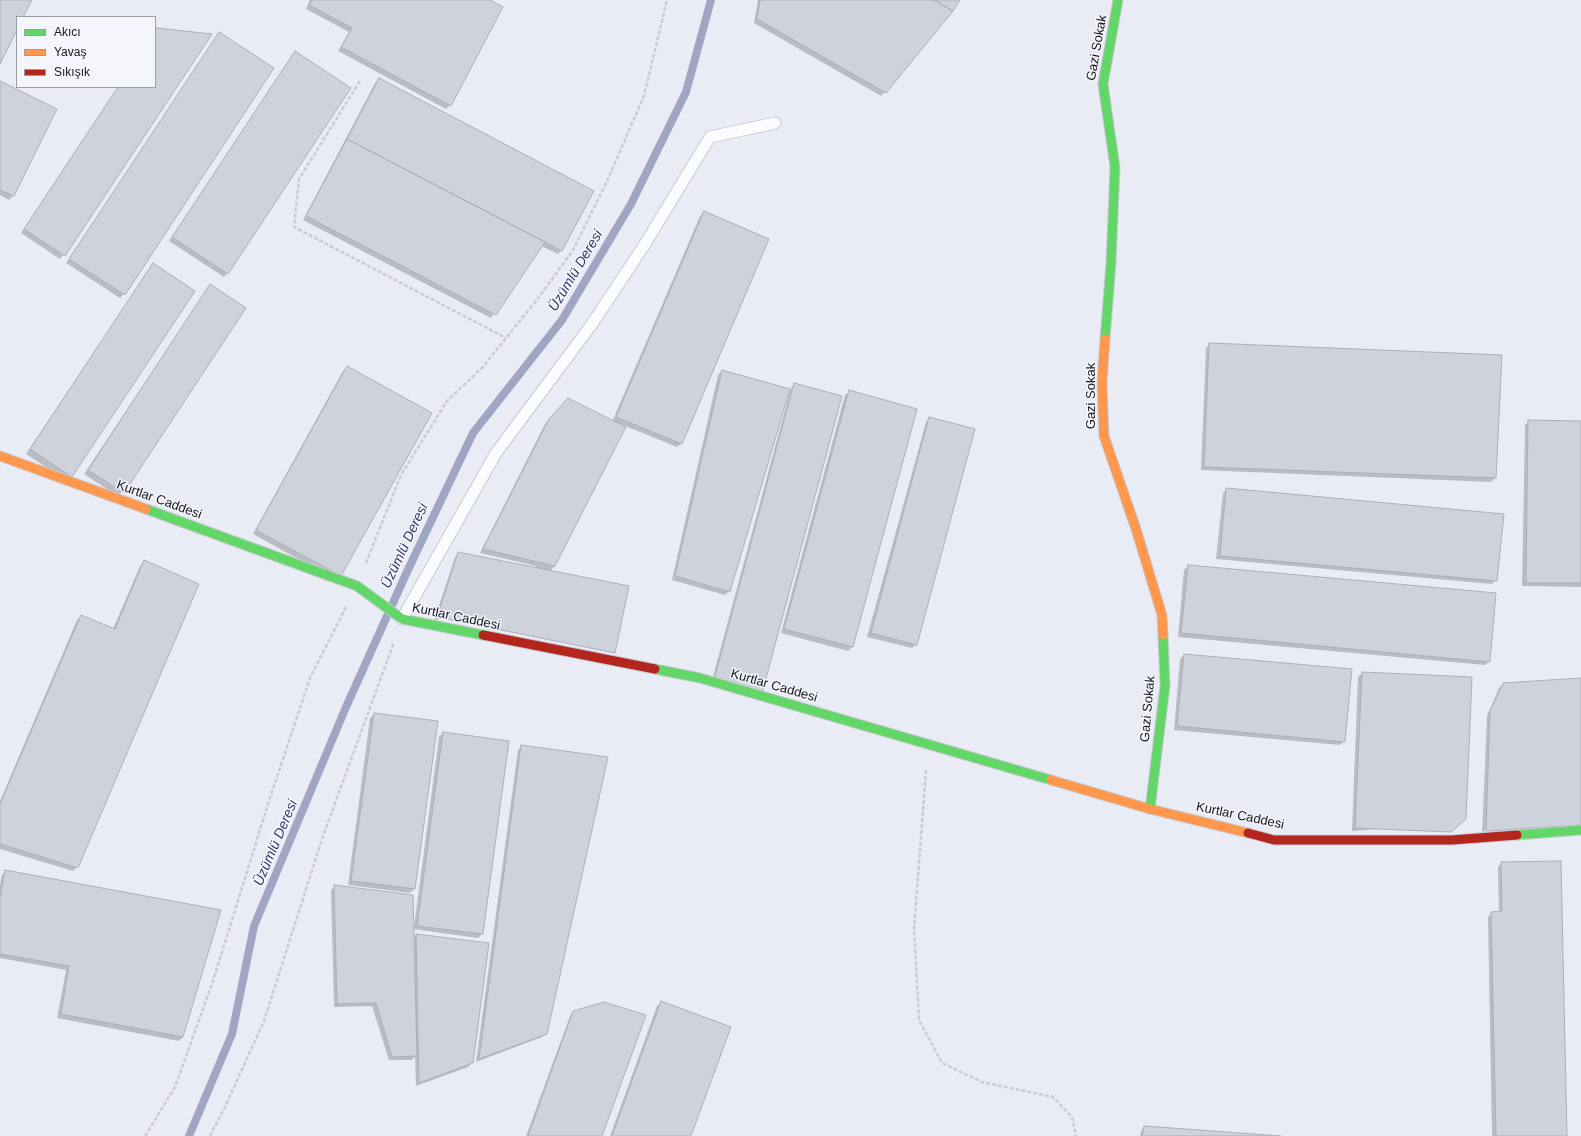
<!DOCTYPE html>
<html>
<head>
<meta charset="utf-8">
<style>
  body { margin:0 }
  #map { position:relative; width:1581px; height:1136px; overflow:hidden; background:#e9ecf5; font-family:Arial,sans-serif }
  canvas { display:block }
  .legend { position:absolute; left:16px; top:16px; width:140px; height:72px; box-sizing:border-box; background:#f4f6fb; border:1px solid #9a9da3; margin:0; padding:5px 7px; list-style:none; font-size:12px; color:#14171f }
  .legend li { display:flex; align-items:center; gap:8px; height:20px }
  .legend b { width:20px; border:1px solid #9a9da3 }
</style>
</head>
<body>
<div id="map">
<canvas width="1581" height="1136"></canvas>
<ul class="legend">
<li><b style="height:5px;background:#63d668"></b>Akıcı</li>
<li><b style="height:5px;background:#ff974d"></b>Yavaş</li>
<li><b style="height:5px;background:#b3261e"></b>Sıkışık</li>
</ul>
</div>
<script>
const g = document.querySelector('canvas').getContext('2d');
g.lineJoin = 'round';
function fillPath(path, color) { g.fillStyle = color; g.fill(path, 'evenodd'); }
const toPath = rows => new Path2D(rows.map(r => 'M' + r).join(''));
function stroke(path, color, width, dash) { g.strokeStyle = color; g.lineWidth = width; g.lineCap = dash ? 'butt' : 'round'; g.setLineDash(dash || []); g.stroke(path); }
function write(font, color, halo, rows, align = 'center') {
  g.font = font + ' Arial,sans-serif'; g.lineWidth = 3; g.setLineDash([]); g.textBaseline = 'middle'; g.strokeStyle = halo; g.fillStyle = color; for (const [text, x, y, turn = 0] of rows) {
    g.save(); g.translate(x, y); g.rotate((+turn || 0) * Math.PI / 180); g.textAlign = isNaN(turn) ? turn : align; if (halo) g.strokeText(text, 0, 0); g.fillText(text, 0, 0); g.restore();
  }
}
fillPath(toPath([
  [310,0,488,0,450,105,446,109,338,51,349,32,306,9],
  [758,0,958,0,881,96,754,23],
  [155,31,210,34,60,259,21,233,118,87,155,87],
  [219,33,124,294,120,298,66,263],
  [295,52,227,273,224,277,169,241],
  [379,79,561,251,558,254,541,246,491,318,303,220,375,83],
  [0,82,56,109,13,196,9,200,0,195],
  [704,212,681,444,677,447,618,423,618,424,624,428,555,566,550,571,434,621,455,557,459,553,535,568,536,566,480,553,545,424,568,399,612,422,700,216],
  [153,264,67,481,26,454],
  [210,285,119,497,84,474],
  [1210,344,1500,356,1495,478,1491,482,1201,470,1206,348],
  [347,368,336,580,253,534,343,371],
  [722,371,729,591,725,595,672,580,718,375],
  [795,384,841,397,711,684,791,388],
  [849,392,852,647,848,651,781,633,845,395],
  [929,418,916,645,912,648,867,637,926,422],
  [1529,421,1581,422,1581,587,1522,586,1525,425],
  [1227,489,1496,580,1492,584,1216,559,1223,493],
  [144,562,77,867,73,871,0,849,0,801,77,620,81,616,113,629,140,566],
  [1188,566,1489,661,1485,665,1178,637,1184,570],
  [1184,655,1344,741,1340,745,1174,730,1180,659],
  [1362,673,1461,823,1352,831,1358,677],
  [1581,679,1482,835,1487,716,1499,688,1503,684],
  [374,714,436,722,414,889,410,893,348,885,370,718],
  [443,733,482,934,478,938,413,929,413,938,416,935,472,1063,468,1067,416,1086,415,1056,412,1060,389,1060,372,1006,334,1007,331,890,335,886,414,927,439,737],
  [521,747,546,1033,542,1037,476,1062,518,750],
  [1502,863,1566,1136,1492,1136,1488,917,1492,913,1499,912,1498,867],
  [6,871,183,1037,179,1041,57,1018,66,970,0,958,0,885,2,875],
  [661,1002,690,1136,610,1136,657,1006],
  [574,1012,601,1136,526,1136,570,1016],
  [1145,1127,1267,1136,1140,1136,1141,1131]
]), '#0003');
stroke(toPath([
  [189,1136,232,1034,254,926,346,707,406,574,473,433,562,320,631,204,686,92,711,0]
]), '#9ea6c3', 8);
const building = toPath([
  [0,0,32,0,23,17,17,17,17,30,0,64,0,0],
  [312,0,490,0,503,7,451,106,341,47,352,28,309,5,312,0],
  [760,0,934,0,953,11,886,93,757,19,760,0],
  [934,0,960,0,953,11,934,0],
  [157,28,212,34,65,256,24,229,118,87,155,87,155,31,157,28],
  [219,32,274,68,125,295,69,259,219,32],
  [295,51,351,88,228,274,172,237,295,51],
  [379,78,594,191,562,251,347,139,379,78],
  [0,81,57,109,14,196,0,190,0,81],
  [347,139,545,242,496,315,306,216,347,139],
  [704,211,769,239,682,444,616,417,704,211],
  [153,263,195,291,72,477,30,449,153,263],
  [210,284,246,308,124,493,88,470,210,284],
  [1209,343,1502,355,1496,478,1204,467,1209,343],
  [347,366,432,413,341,576,256,530,347,366],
  [722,370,790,389,730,592,675,576,722,370],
  [794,383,842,396,762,693,714,680,794,383],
  [849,390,917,409,853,647,784,629,849,390],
  [568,398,626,427,555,566,483,549,549,419,568,398],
  [929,417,975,429,917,645,871,633,929,417],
  [1528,420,1581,421,1581,583,1526,583,1528,420],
  [1226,488,1504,514,1497,581,1220,556,1226,488],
  [458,552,629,586,615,653,437,617,458,552],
  [144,560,199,584,78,868,0,844,0,804,81,615,115,629,144,560],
  [1188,565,1496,593,1490,662,1181,633,1188,565],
  [1184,654,1352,669,1345,742,1177,726,1184,654],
  [1362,672,1472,677,1466,819,1451,832,1355,828,1362,672],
  [1581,678,1581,825,1486,831,1490,711,1503,683,1581,678],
  [374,713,438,721,415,889,351,881,374,713],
  [443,732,509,741,483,934,417,926,443,732],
  [521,745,608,757,547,1034,479,1059,521,745],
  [1561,861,1567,1136,1496,1136,1491,912,1502,911,1501,862,1561,861],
  [5,870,221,910,183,1037,61,1014,69,966,0,954,0,898,5,870],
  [334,885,413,895,417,1056,392,1057,376,1003,337,1004,334,885],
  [416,934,489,943,473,1063,419,1083,416,934],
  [661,1001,731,1027,691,1136,612,1136,661,1001],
  [604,1002,646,1015,602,1136,528,1136,573,1011,604,1002],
  [1144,1126,1281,1136,1142,1136,1144,1126]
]);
fillPath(building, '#ced2dd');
stroke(building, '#acafb7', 1);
const lane = toPath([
  [402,619,496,453,592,324,645,244,710,137,775,123]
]);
const fast = toPath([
  [1105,339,1111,263,1115,167,1103,84,1118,0],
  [146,509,357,586,402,619,483,635],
  [655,669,700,678,1051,780],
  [1150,809,1165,686,1163,635],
  [1517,835,1581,830]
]);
const slow = toPath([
  [1105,339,1102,383,1104,436,1136,529,1162,615,1163,635],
  [0,456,146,509],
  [1051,780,1150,809,1248,833]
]);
const jam = toPath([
  [483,635,655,669],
  [1248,833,1274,840,1452,840,1517,835]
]);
stroke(lane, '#c6c9d2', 13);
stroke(fast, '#c6c9d2', 11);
stroke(slow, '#c6c9d2', 11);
stroke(jam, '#c6c9d2', 11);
stroke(toPath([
  [360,81,299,179,294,227,506,338],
  [366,563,401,475,447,401,482,368,539,297,573,250,607,181,644,96,667,0],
  [926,770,914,929,919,1020,942,1063,982,1082,1053,1097,1072,1117,1076,1136],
  [145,1136,175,1087,213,981,269,801,310,678,346,607],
  [210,1136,224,1109,264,1021,323,836,394,642]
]), '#cbccd0', 2.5, [4, 2]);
stroke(lane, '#fcfcfe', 11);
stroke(fast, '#63d668', 9);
stroke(slow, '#ff974d', 9);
stroke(jam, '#b3261e', 9);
write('13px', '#14171f', '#f4f6fb', [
  ["Gazi Sokak",1097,48,-80],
  ["Gazi Sokak",1091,396,-90],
  ["Kurtlar Caddesi",159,500,20],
  ["Kurtlar Caddesi",456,617,12],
  ["Kurtlar Caddesi",774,686,16],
  ["Gazi Sokak",1148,709,-85],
  ["Kurtlar Caddesi",1240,816,12]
]);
write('italic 14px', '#303a6c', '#f4f6fb', [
  ["Üzümlü Deresi",576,271,-59],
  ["Üzümlü Deresi",405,546,-65],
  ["Üzümlü Deresi",276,843,-67]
]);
</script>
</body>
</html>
